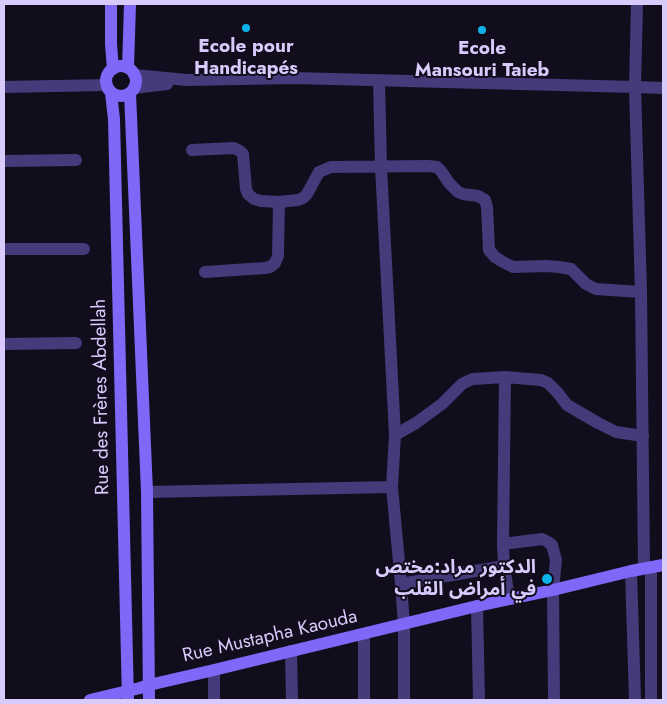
<!DOCTYPE html>
<html>
<head>
<meta charset="utf-8">
<style>
  body { margin:0 }
  #map { position:relative; width:667px; height:704px; overflow:hidden; background:#120d1d; font-family:Jost,sans-serif }
  canvas { display:block }
  .frame { position:absolute; inset:0; border:5px solid #d8cbfc; pointer-events:none }
</style>
</head>
<body>
<div id="map">
<canvas width="667" height="704"></canvas>
<div class="frame"></div>
</div>
<script>
const g = document.querySelector('canvas').getContext('2d');
g.lineJoin = 'round';
const toPath = rows => new Path2D(rows.map(r => 'M' + r).join(''));
function stroke(path, color, width, dash) { g.strokeStyle = color; g.lineWidth = width; g.lineCap = dash ? 'butt' : 'round'; g.setLineDash(dash || []); g.stroke(path); }
function write(font, color, halo, rows, align = 'center') {
  g.font = font + ' Jost,"Noto Sans Arabic",sans-serif'; g.lineWidth = 4; g.setLineDash([]); g.textBaseline = 'middle'; g.strokeStyle = halo; g.fillStyle = color; for (const [text, x, y, turn = 0] of rows) {
    g.save(); g.translate(x, y); g.rotate((+turn || 0) * Math.PI / 180); g.textAlign = isNaN(turn) ? turn : align; if (halo) g.strokeText(text, 0, 0); g.fillText(text, 0, 0); g.restore();
  }
}
stroke(toPath([
  [379,80,381,167,395,435,392,487,401,584,404,624,404,700],
  [635,87,663,88],
  [192,150,234,148,240,151,243,154,246,189,248,194,254,199,261,201,279,202,298,200,303,198,307,194,319,172,331,167,428,166,437,167,441,171,449,183,458,192,463,194,478,196,485,200,487,207,489,250,495,257,503,262,513,267,546,266,559,267,571,269,586,284,596,289,641,292],
  [4,161,76,160],
  [4,249,84,249],
  [205,272,265,268,270,267,275,263,278,256,279,202],
  [4,344,76,343],
  [505,377,503,544,504,566,509,599],
  [395,435,416,423,442,404,462,384,468,381,473,379,505,377,541,380,548,383,558,393,567,405,598,423,616,432,643,436],
  [147,492,392,487],
  [503,544,542,539,548,542,552,545,556,560,553,590,554,700],
  [651,567,651,700],
  [631,571,635,700],
  [401,584,504,566],
  [477,606,479,700],
  [364,634,364,700],
  [291,651,292,700],
  [214,670,214,700]
]), '#453a7a', 12);
stroke(toPath([
  [637,4,635,87,641,292,644,568],
  [134,75,187,80,294,78,635,87],
  [4,87,107,85],
  [134,88,167,84]
]), '#453a7a', 12);
stroke(toPath([
  [111,4,111,44,113,69],
  '106 81a15 15 0 1 1 30 0a15 15 0 1 1-30 0Z',
  [128,68,130,4],
  [111,93,114,119,128,700],
  [130,93,147,492,149,700],
  [90,700,140,688,149,685,214,670,477,606,553,590,631,571,663,565]
]), '#7f67f7', 12);
for (const [x, y, r, color] of [
  [246,28,5,"#0cb3e8"],
  [482,30,5,"#0cb3e8"],
  [547,579,6,"#0cb3e8"]
]) { const dot = new Path2D(); dot.arc(x, y, r, 0, 2 * Math.PI); g.fillStyle = color; g.fill(dot); stroke(dot, '#120d1d', 2); }
write('bold 19px', '#d8cbfc', '#120d1d', [
  ["Ecole pour",246,47],
  ["Handicapés",246,69],
  ["Ecole",482,49],
  ["Mansouri Taieb",482,71],
  ["الدكتور مراد:مختص",536,568,"right"],
  ["في أمراض القلب",536,590,"right"]
]);
write('19px', '#d8cbfc', '#120d1d', [
  ["Rue des Frères Abdellah",102,397,-91],
  ["Rue Mustapha Kaouda",270,637,-13]
]);
</script>
</body>
</html>
